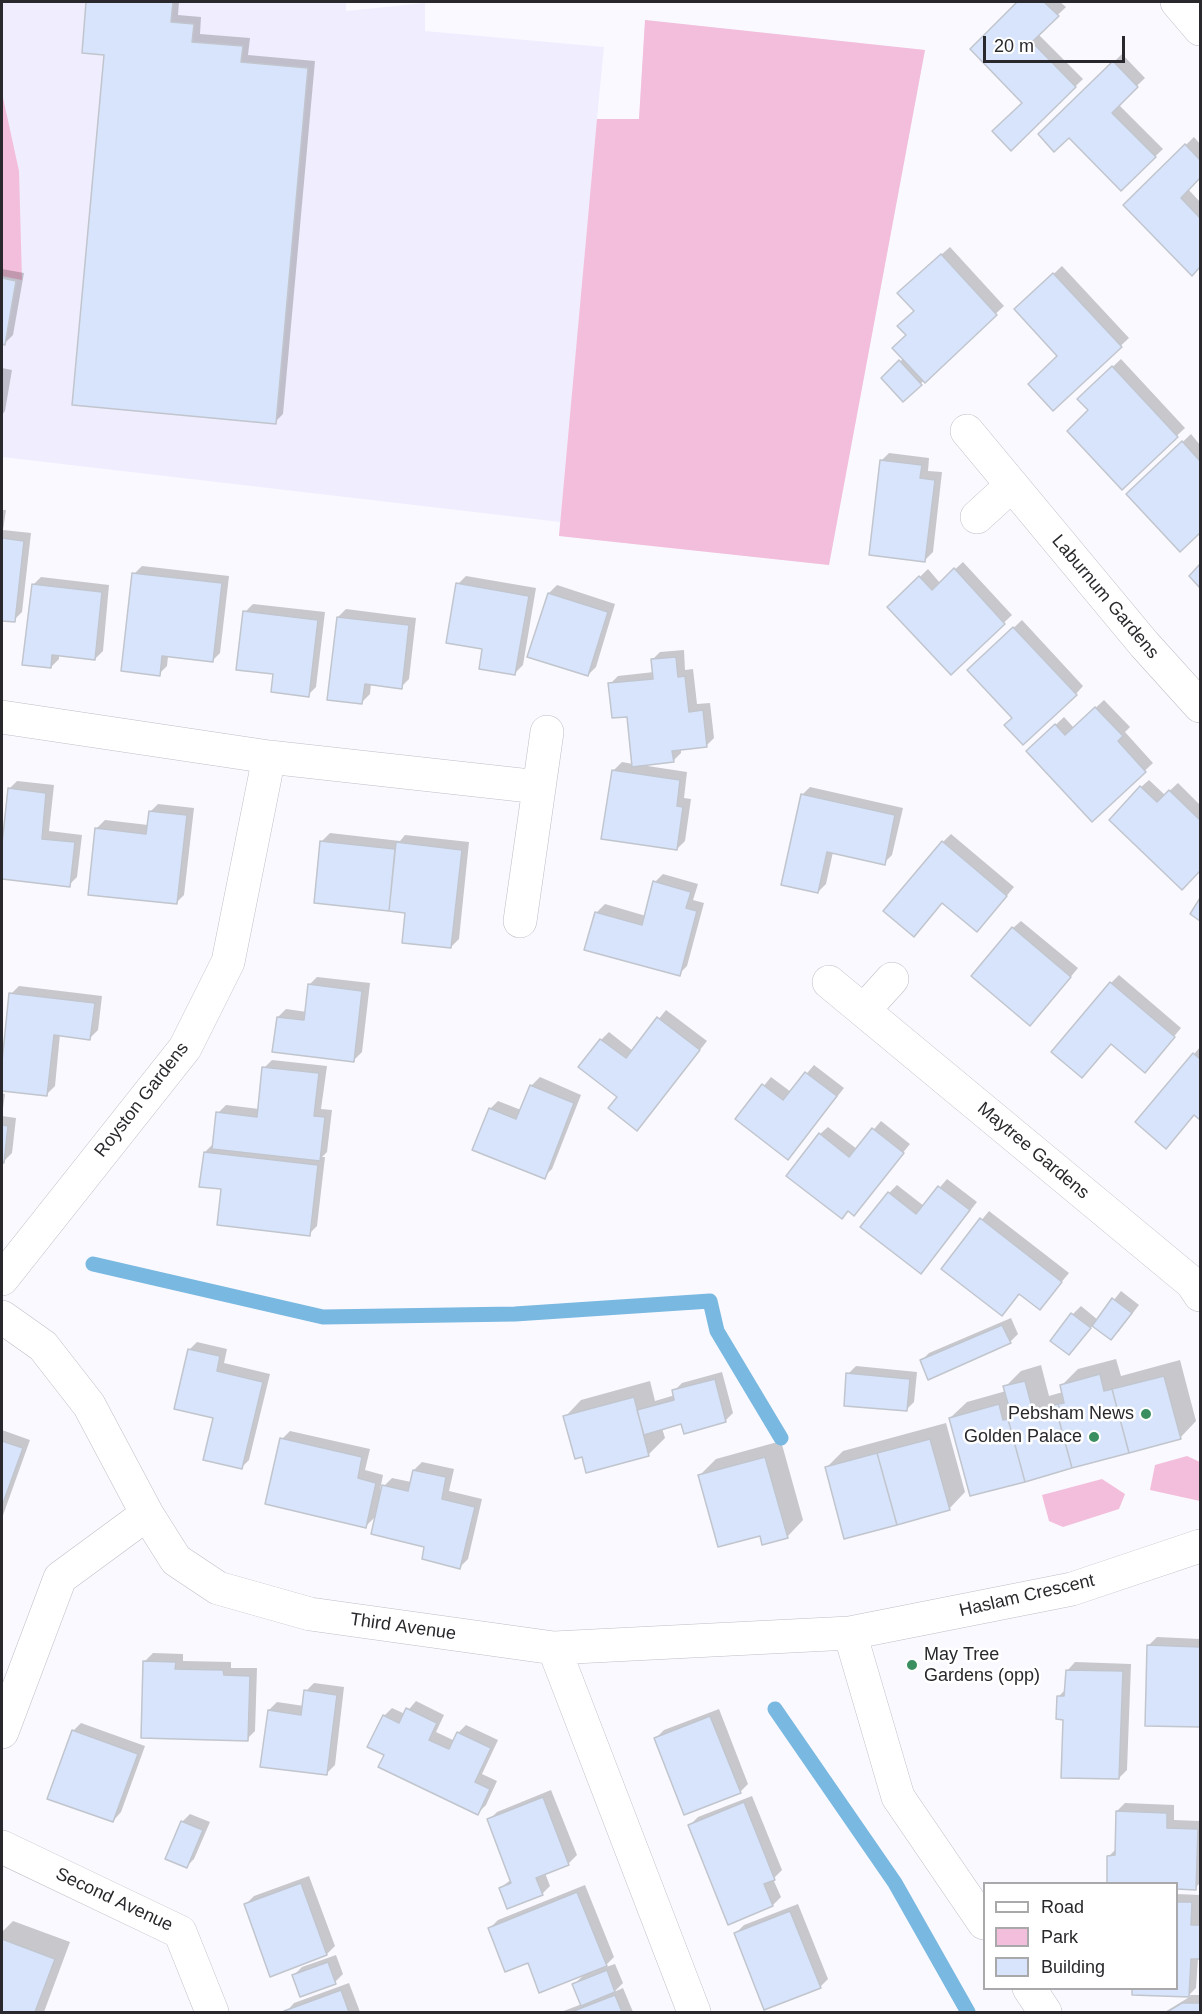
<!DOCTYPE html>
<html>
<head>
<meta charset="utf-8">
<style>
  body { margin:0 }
  #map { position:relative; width:1202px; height:2014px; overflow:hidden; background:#faf9ff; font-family:Helvetica,sans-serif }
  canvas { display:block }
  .frame { position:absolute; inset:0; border:3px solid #29282c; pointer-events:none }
  .legend { position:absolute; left:983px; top:1882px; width:195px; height:108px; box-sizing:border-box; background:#fff; border:2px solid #a9a9ab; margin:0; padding:8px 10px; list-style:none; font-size:18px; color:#29282c }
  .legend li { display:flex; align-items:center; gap:12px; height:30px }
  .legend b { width:30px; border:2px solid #a9a9ab }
  .scale { position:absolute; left:983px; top:36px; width:142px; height:27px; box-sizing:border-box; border:3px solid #29282c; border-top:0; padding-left:8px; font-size:18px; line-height:21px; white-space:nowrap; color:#29282c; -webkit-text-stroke:4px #fff; paint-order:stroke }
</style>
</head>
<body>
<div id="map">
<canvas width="1202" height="2014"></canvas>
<div class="frame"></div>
<ul class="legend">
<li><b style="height:8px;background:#fff"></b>Road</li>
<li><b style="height:16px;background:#f3bedb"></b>Park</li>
<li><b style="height:16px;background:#d8e4fb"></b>Building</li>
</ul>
<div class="scale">20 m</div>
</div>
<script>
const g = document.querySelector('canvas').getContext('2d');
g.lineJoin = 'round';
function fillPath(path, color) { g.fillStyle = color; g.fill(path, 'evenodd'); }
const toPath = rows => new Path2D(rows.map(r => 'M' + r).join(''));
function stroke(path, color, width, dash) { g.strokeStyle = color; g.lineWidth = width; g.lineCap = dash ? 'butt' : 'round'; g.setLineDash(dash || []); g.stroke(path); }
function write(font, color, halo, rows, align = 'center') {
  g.font = font + ' Helvetica,sans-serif'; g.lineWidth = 5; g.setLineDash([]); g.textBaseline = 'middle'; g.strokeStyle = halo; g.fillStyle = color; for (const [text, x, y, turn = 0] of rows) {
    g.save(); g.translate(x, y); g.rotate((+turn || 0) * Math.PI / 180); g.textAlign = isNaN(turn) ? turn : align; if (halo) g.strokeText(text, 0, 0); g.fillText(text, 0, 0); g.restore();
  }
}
fillPath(toPath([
  [2,2,346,2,346,11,425,3,425,31,604,47,597,119,639,119,645,20,925,50,829,565,559,536,560,522,2,457]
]), '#f0eefe');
fillPath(toPath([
  [645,20,925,50,829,565,559,536,597,119,639,119],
  [2,93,19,171,22,280,2,276],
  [1187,1456,1200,1462,1200,1501,1150,1490,1155,1465],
  [1102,1479,1125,1494,1119,1509,1063,1527,1049,1521,1042,1495]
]), '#f3bedb');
fillPath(toPath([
  [88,2,179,2,178,15,201,17,200,34,250,38,248,55,315,61,283,414,275,422,105,53,84,51],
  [1019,2,1060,2,1066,7,1038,34,1083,79,1011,149,1024,102,972,49],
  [1122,54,1145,78,1118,104,1163,149,1121,189,1069,135,1040,134],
  [1194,137,1200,144,1200,176,1188,189,1200,202,1200,265,1192,274,1125,205],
  [950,247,1004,306,903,400,883,378,904,358,907,335,916,310,907,285],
  [1062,266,1129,338,1053,409,1059,356,1024,302],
  [2,269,24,273,13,335,5,343,2,343],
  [1121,359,1185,428,1122,488,1090,410,1087,391],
  [2,368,12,370,5,411,2,415],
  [1191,434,1200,445,1200,531,1180,550,1128,494],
  [889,453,929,458,928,471,942,472,933,552,925,560,881,461],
  [2,510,6,510,3,530,31,533,22,612,14,620,2,619],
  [963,562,1012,615,951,673,889,607,928,569,940,583],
  [142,566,229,576,220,653,212,661,168,656,167,666,159,674,134,574],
  [466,576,536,588,523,665,515,673,484,648,458,584],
  [41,577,109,585,103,651,95,659,59,654,59,659,51,667,33,585],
  [557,585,615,604,596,667,588,675,549,593],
  [253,604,325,612,316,687,308,695,275,673,245,612],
  [346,609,416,618,409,679,401,687,371,683,370,694,362,702,338,617],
  [1022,620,1083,686,1076,694,1013,718,977,662],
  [684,650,685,670,693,669,697,704,710,703,714,738,706,746,681,748,681,753,673,761,641,765,687,772,684,798,691,799,685,841,677,849,614,770,622,762,633,764,628,715,610,684,618,676,654,672,652,660,660,652],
  [1104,700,1130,727,1125,732,1153,763,1093,820,1028,751,1064,717,1074,728],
  [1149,780,1165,795,1178,783,1200,805,1200,869,1182,888,1141,787],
  [17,781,54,785,49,831,82,835,77,877,69,885,2,878,2,857,9,789],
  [810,787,903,808,892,855,884,863,833,852,826,884,818,892,802,795],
  [158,804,194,808,184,895,176,903,97,828,105,820,148,825,150,812],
  [330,833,400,841,405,835,469,842,459,939,451,947,407,911,315,902,322,841],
  [951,834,1014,887,985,922,943,902,914,935,943,842],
  [663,874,698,884,693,900,704,903,687,966,679,974,586,949,597,912,605,904,646,916,655,882],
  [1021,921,1078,968,1038,1016,1013,928],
  [1119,975,1181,1028,1152,1063,1111,1043,1111,983],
  [317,977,370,983,362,1052,354,1060,278,1017,286,1009,307,1012,309,985],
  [19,986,102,996,98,1030,90,1038,60,1034,55,1086,47,1094,2,1089,11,994],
  [666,1010,707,1041,637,1129,619,1097,601,1040,609,1032,633,1051],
  [1200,1047,1200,1118,1195,1113,1137,1122],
  [272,1060,327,1066,321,1109,332,1110,327,1152,322,1157,325,1157,317,1226,309,1234,223,1188,205,1152,213,1144,218,1113,226,1105,259,1109,264,1068],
  [814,1065,844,1088,795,1150,737,1119,771,1077,791,1092],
  [540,1077,581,1095,552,1169,544,1177,490,1109,498,1101,521,1110,532,1085],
  [2,1093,5,1094,2,1116,16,1118,12,1153,4,1161,2,1161],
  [881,1121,910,1144,854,1214,820,1134,828,1127,857,1149],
  [947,1179,977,1202,928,1264,889,1193,897,1185,924,1206],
  [989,1211,1069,1273,1040,1308,1020,1293,943,1268],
  [1121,1291,1139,1305,1119,1331,1111,1338,1093,1325,1069,1353,1073,1314,1081,1306,1098,1320],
  [1011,1318,1018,1334,1010,1342,921,1361,929,1353],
  [197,1342,227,1349,224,1363,270,1374,249,1460,241,1468,214,1417,189,1350],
  [1116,1359,1121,1376,1180,1360,1196,1421,1180,1438,950,1418,967,1402,1006,1391,1005,1387,1021,1371,1041,1365,1049,1396,1063,1392,1061,1386,1078,1369],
  [856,1366,917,1372,914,1402,906,1410,848,1374],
  [722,1372,733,1413,725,1421,682,1423,662,1428,665,1438,649,1454,583,1455,565,1417,581,1400,650,1381,655,1401,675,1395,674,1391,682,1383],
  [946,1423,965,1492,949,1509,826,1468,843,1451],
  [2,1430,30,1440,2,1518],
  [290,1431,370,1449,365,1470,383,1475,380,1490,392,1478,411,1482,414,1470,422,1462,454,1469,449,1491,482,1499,468,1559,460,1567,377,1515,365,1527,282,1439],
  [781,1441,803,1520,787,1537,761,1534,700,1475,716,1459],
  [1157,1637,1200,1639,1200,1726,1147,1724,1149,1645],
  [153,1653,183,1654,183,1661,231,1662,231,1668,257,1668,255,1731,247,1739,145,1661],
  [1075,1662,1131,1664,1127,1770,1119,1778,1065,1719,1058,1697,1066,1689,1067,1671],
  [314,1683,344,1687,335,1765,327,1773,269,1710,277,1702,304,1706,306,1691],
  [416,1701,444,1715,436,1732,455,1741,458,1733,466,1725,498,1740,482,1774,497,1781,486,1805,478,1813,386,1755,384,1716,392,1708,405,1714],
  [719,1709,748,1784,740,1792,656,1738,664,1730],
  [81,1723,145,1746,121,1812,113,1821,73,1731],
  [551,1790,577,1855,569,1863,545,1873,550,1886,542,1894,500,1888,512,1879,489,1820,497,1812],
  [752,1796,782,1870,773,1879,781,1897,773,1905,690,1825,698,1817],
  [1125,1803,1174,1805,1174,1820,1200,1821,1200,1883,1195,1888,1176,1884,1109,1856,1116,1849,1117,1811],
  [190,1814,210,1822,194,1859,186,1867,182,1822],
  [309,1876,335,1946,327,1954,246,1904,254,1896],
  [585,1885,614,1957,603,1968,615,1964,623,1983,614,1992,623,1988,633,2012,561,2012,582,2004,574,1984,585,1974,529,1961,490,1928,498,1920],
  [1176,1894,1200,1895,1200,1958,1198,1958,1196,1988,1189,1995,1200,1995,1200,2012,1165,2012,1191,1996,1134,1994,1176,1988],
  [798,1904,828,1979,820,1987,736,1933,744,1925],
  [13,1921,70,1942,44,2012,2,2012,2,1932],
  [336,1955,343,1974,335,1982,294,1975,302,1967],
  [349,1983,360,2012,286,2012,294,2003]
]), '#0003');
stroke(toPath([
  [93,1264,323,1317,515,1314,710,1301,717,1331,781,1438],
  [775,1709,895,1883,968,2012]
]), '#79b8e0', 15);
const building = toPath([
  [86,2,173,2,171,22,194,24,192,42,243,46,241,62,308,68,276,424,72,405,104,55,82,53,86,2],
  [1017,2,1044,2,1059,16,1032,42,1076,87,1011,151,992,131,1022,103,970,49,1017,2],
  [1113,61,1138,87,1112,113,1156,157,1121,191,1069,138,1054,152,1038,134,1113,61],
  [1185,144,1200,160,1200,178,1181,198,1200,218,1200,267,1192,276,1123,205,1185,144],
  [941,254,997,315,925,383,892,348,906,335,897,326,914,311,897,293,941,254],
  [1053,273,1122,347,1053,411,1028,384,1057,356,1014,309,1053,273],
  [2,278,16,281,5,345,2,344,2,278],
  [899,360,922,385,903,402,881,378,899,360],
  [1112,366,1178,437,1122,490,1067,431,1088,410,1077,399,1112,366],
  [1182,441,1200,461,1200,533,1180,552,1126,494,1182,441],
  [880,460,922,465,920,478,935,480,925,562,869,555,880,460],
  [2,538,24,541,15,622,2,621,2,538],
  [1200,564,1200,588,1189,576,1200,564],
  [954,568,1005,624,951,675,887,607,919,576,932,590,954,568],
  [132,573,222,583,213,662,162,656,160,676,121,671,132,573],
  [456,583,529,596,515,675,479,669,482,649,446,643,456,583],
  [32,584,102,592,95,660,52,655,51,668,22,665,32,584],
  [548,593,608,612,588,676,527,657,548,593],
  [243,611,318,620,309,697,271,692,273,674,236,670,243,611],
  [337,617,409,625,402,689,365,684,362,704,327,700,337,617],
  [1013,627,1077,695,1023,745,1004,725,1012,718,967,670,1013,627],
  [676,657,678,677,685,676,689,712,703,710,707,747,672,751,674,762,632,767,627,717,612,718,608,683,653,679,651,659,676,657],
  [1095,707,1123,736,1118,741,1146,772,1092,822,1026,751,1055,724,1065,735,1095,707],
  [612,770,680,780,677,806,683,807,677,850,601,839,612,770],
  [1140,786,1157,802,1169,790,1200,820,1200,871,1182,890,1109,820,1140,786],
  [8,788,46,793,42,839,75,842,70,887,2,879,2,844,8,788],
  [801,794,895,815,885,865,827,852,818,893,781,885,801,794],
  [149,811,187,815,177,904,88,895,95,828,146,834,149,811],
  [320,841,395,849,389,911,314,903,320,841],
  [942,841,1007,896,977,932,942,903,914,937,883,911,942,841],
  [396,842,462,850,451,948,402,943,405,913,389,911,396,842],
  [653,881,691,892,686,908,697,911,680,976,584,950,595,912,642,925,653,881],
  [1200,898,1200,921,1190,914,1200,898],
  [1012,927,1071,977,1030,1026,971,976,1012,927],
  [1110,982,1175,1037,1145,1073,1111,1044,1082,1078,1051,1052,1110,982],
  [308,984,362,991,354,1062,272,1052,277,1017,304,1020,308,984],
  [9,993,95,1003,90,1040,54,1035,47,1096,2,1091,2,1062,9,993],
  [657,1017,700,1050,637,1131,608,1108,617,1097,578,1067,600,1039,626,1058,657,1017],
  [1193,1053,1200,1059,1200,1120,1194,1115,1166,1149,1135,1122,1193,1053],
  [262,1067,319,1073,314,1116,325,1117,320,1161,212,1149,216,1112,257,1117,262,1067],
  [805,1072,837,1096,788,1160,735,1119,762,1084,783,1100,805,1072],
  [530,1085,574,1103,545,1179,472,1150,489,1108,516,1119,530,1085],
  [2,1125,8,1126,4,1163,2,1162,2,1125],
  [872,1128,904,1153,854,1216,848,1211,842,1219,786,1176,819,1133,849,1157,872,1128],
  [204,1152,318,1165,310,1236,217,1225,221,1189,199,1187,204,1152],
  [938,1186,970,1210,921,1274,860,1227,888,1192,916,1214,938,1186],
  [980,1218,1062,1282,1040,1310,1019,1294,1002,1316,941,1269,980,1218],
  [1112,1298,1132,1313,1111,1340,1092,1326,1112,1298],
  [1071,1313,1091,1328,1069,1355,1050,1341,1071,1313],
  [1002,1325,1011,1343,928,1380,920,1360,1002,1325],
  [188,1349,220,1356,217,1371,263,1382,242,1469,203,1460,213,1418,174,1409,188,1349],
  [846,1373,910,1379,907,1411,844,1406,846,1373],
  [1100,1374,1104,1391,1112,1389,1129,1453,1072,1468,1059,1420,1063,1419,1058,1404,1064,1403,1060,1385,1100,1374],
  [1164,1376,1181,1439,1129,1453,1112,1389,1164,1376],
  [715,1379,726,1422,684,1434,681,1424,644,1435,637,1410,674,1400,672,1390,715,1379],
  [1025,1381,1033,1411,1058,1404,1063,1419,1059,1420,1072,1468,1025,1482,1008,1419,1012,1418,1003,1386,1025,1381],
  [634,1397,649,1456,586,1473,582,1457,575,1459,563,1416,634,1397],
  [999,1404,1003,1420,1008,1419,1025,1482,970,1496,949,1418,999,1404],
  [280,1438,362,1457,358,1478,376,1483,366,1528,265,1504,280,1438],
  [930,1439,950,1510,897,1525,877,1453,930,1439],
  [2,1441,23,1448,2,1506,2,1441],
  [877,1453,897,1525,844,1539,825,1467,877,1453],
  [765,1457,788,1538,762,1545,760,1536,718,1547,698,1475,765,1457],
  [413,1470,446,1477,442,1499,475,1507,460,1569,422,1559,424,1547,371,1534,382,1485,408,1491,413,1470],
  [1147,1645,1200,1647,1200,1727,1145,1726,1147,1645],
  [143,1661,176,1662,175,1669,223,1670,224,1675,250,1676,248,1741,141,1738,143,1661],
  [1066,1670,1123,1671,1119,1779,1061,1778,1063,1720,1056,1719,1057,1696,1064,1696,1066,1670],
  [304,1690,337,1695,327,1775,260,1767,268,1710,301,1715,304,1690],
  [406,1708,437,1723,429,1740,449,1749,457,1732,491,1748,475,1782,490,1789,478,1815,378,1767,384,1755,367,1747,383,1715,399,1723,406,1708],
  [710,1716,741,1793,684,1815,654,1738,710,1716],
  [72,1730,138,1754,113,1822,47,1799,72,1730],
  [543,1797,569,1865,536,1878,543,1895,507,1909,499,1888,511,1883,487,1819,543,1797],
  [744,1802,775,1880,764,1884,773,1906,728,1925,688,1825,744,1802],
  [1116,1811,1167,1813,1167,1828,1198,1829,1196,1890,1176,1889,1176,1884,1107,1884,1107,1856,1115,1855,1116,1811],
  [181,1821,203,1830,187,1868,165,1859,181,1821],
  [301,1883,327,1955,270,1977,244,1904,301,1883],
  [577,1892,607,1966,539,1993,528,1963,505,1972,488,1928,577,1892],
  [1176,1902,1192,1902,1191,1925,1200,1925,1200,1959,1191,1959,1189,1997,1132,1995,1132,1988,1176,1988,1176,1902],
  [790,1911,821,1988,764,2010,734,1933,790,1911],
  [2,1939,55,1959,35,2012,2,2012,2,1939],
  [328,1962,336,1984,300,1997,292,1975,328,1962],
  [607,1970,615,1992,581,2006,572,1984,607,1970],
  [341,1990,349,2012,285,2012,284,2011,341,1990],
  [615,1995,622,2012,571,2012,615,1995],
  [1182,2003,1200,2003,1200,2012,1167,2012,1182,2003]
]);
fillPath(building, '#d8e4fb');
stroke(building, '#c1c5cd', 1.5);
const street = toPath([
  [1177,2,1200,29],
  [967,431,1144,644,1200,706],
  [977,517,1012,485],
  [2,717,269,757,539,787],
  [520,921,547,732],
  [829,982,1192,1283,1200,1295],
  [864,1010,892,979],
  [2,1279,185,1048,228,962,269,757],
  [2,1317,43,1346,89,1405,147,1514,176,1560,218,1588,310,1614,554,1648,850,1633,1072,1589,1200,1546],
  [850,1633,898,1797,984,1923],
  [554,1648,694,2012],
  [2,1732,60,1578,147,1514],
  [2,1847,180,1932,212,2012],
  [1029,1988,1045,2012]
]);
stroke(street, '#bfbec6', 34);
stroke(street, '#fff', 33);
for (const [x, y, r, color] of [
  [1146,1414,6,"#3b8e60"],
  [1094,1437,6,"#3b8e60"],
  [912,1665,6,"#3b8e60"]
]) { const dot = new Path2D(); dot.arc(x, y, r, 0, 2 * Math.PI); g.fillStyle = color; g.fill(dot); stroke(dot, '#fff', 2); }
write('18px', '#29282c', '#fff', [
  ["Laburnum Gardens",1105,597,50],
  ["Royston Gardens",142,1100,-52],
  ["Maytree Gardens",1033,1151,40],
  ["Haslam Crescent",1027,1596,-13],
  ["Third Avenue",403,1627,8],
  ["Second Avenue",114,1900,25]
]);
write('18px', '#29282c', '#fff', [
  ["Pebsham News",1134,1414],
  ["Golden Palace",1082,1437],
  ["May Tree",924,1655,"left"],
  ["Gardens (opp)",924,1676,"left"]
], 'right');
</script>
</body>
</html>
